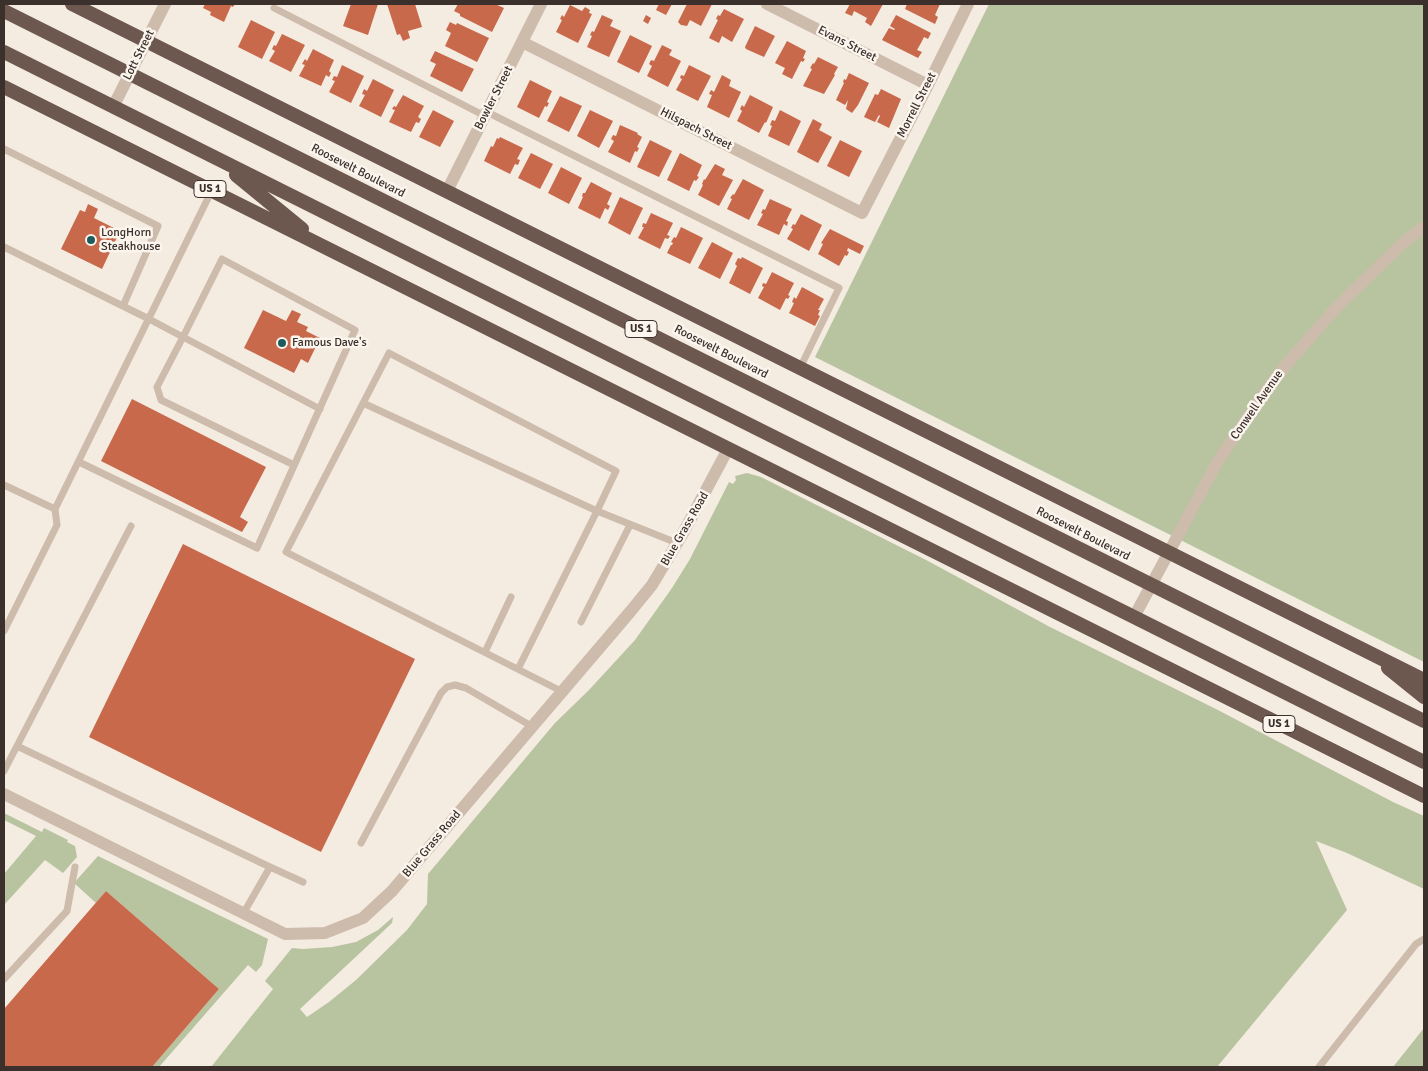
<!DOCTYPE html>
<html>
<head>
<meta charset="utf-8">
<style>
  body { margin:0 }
  #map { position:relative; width:1428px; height:1071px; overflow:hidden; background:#f4ebe1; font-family:Signika,sans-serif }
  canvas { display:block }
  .frame { position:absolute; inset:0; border:5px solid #3b302b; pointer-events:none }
</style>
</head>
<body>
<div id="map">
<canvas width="1428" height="1071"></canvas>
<div class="frame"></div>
</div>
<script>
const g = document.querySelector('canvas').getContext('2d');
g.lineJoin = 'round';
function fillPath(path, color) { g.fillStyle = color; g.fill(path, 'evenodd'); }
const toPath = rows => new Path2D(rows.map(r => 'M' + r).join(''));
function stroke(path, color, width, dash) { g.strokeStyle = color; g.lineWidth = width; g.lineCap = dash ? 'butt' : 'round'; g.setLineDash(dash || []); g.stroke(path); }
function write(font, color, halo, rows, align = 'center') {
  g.font = font + ' Signika,sans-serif'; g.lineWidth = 5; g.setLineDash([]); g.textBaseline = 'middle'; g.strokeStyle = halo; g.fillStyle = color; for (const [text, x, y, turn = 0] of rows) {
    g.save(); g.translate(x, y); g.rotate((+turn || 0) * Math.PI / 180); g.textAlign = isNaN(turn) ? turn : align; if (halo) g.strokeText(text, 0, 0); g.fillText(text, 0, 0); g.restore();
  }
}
fillPath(toPath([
  [989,4,1424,4,1424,662,815,357],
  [747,473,761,477,928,561,1050,627,1216,709,1393,802,1424,816,1424,889,1347,853,1316,841,1347,910,1217,1067,211,1067,273,989,265,981,292,948,303,949,332,947,356,942,378,930,393,917,392,923,300,1009,307,1017,329,1002,356,980,407,930,427,904,428,874,555,723,589,690,635,640,672,588,690,559,729,482,733,484,736,480,735,476],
  [4,813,42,832,44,828,68,840,67,842,75,846,77,857,63,873,45,860,4,905,4,874,36,836,4,820],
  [98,856,268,939,262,965,256,972,248,965,159,1067,152,1067,219,989,106,891,96,903,74,883],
  [1424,1028,1424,1067,1393,1067]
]), '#b8c4a0');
fillPath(toPath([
  [205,4,235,4,233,7,231,6,224,22,210,15,211,12,203,8],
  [351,4,378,4,368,35,343,26],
  [387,4,415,4,422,27,408,31,410,38,403,41,400,34,397,35],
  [458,4,465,5,466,4,495,4,504,8,492,32,460,16,460,14,454,11],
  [659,4,672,4,666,15,656,10],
  [687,4,712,4,701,26,690,20,687,26,681,25,678,22],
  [850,4,883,4,871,26,865,22,867,18,854,11,852,16,845,13],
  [907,4,940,4,935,15,938,17,935,24,905,9],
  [570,5,582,11,585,7,590,10,589,13,592,14,578,43,556,32,562,20,560,19,562,15,564,17],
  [724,9,744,19,732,42,722,36,719,43,709,38,718,20,716,19,718,15,720,16],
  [602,15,613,20,610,26,621,31,609,57,587,47,592,36,590,35,592,31,594,32],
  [646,15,651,18,648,24,643,21],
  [896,15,931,33,928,39,924,37,921,43,917,50,922,52,918,58,882,40,889,28,894,30,895,29,890,26],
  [251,20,275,32,262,59,238,47],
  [450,22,456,25,457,23,489,38,477,62,445,46,451,33,446,30],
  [755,26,775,36,764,57,746,49,745,47],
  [282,34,305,45,291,72,269,61,275,51,272,49,274,45,276,46],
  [630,35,652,46,639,73,617,62],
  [787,41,806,51,803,58,805,59,803,62,801,61,792,79,782,74,785,68,775,63],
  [662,45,672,50,669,55,681,61,668,87,647,76,652,66,649,64,651,60,654,61],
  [313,49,334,60,329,71,331,73,329,77,326,75,321,86,299,76,305,65,302,64,305,59,307,61],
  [435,51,474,69,462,92,430,76,436,64,430,61],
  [818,57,838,67,834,74,835,75,824,94,803,86,812,69,810,68,813,63,814,64],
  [342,65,364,76,351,103,329,92,335,81,332,80,334,76,337,77],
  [689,65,711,76,698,101,676,90,682,79,680,78,681,75,684,76],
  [849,73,869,83,858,105,852,113,846,109,848,100,845,105,836,100,844,83,843,82,844,79,846,80],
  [722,75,731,80,729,86,741,92,729,118,707,107,712,95,709,94,711,90,714,92],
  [373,79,394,90,381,117,359,106,365,95,362,94,364,89,367,91],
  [530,80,552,91,547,102,549,103,547,107,545,106,539,118,517,107],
  [881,89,901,99,889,128,877,122,880,116,879,115,875,122,864,117,875,94,878,95],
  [403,95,424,106,418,117,421,119,419,123,416,122,411,132,389,122,395,110,392,109,394,106,396,107],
  [750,95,773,107,766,123,765,122,759,133,737,121,742,111,740,109,742,105,744,107],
  [560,96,582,106,569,132,547,121],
  [433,110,454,121,440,147,419,137],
  [590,110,613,121,599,148,577,136],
  [780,110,801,121,789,146,768,136,772,126,770,125,772,120,775,121],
  [813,119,822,124,819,130,832,137,818,163,797,152],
  [620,125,638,133,637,134,642,137,637,147,639,148,637,152,635,151,630,163,608,152,614,141,611,139,613,135,616,136],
  [500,137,523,148,517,159,520,160,518,165,515,164,510,174,484,161,491,146,493,147,497,138,499,139],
  [650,140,672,151,659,177,637,167],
  [840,140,862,151,849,177,827,166],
  [531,153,553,164,540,189,518,178],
  [680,153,702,165,697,176,699,177,696,181,694,180,689,191,667,180],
  [715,164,725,169,722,175,733,180,719,206,698,195,703,185,702,184,704,179,705,180],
  [561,167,582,178,569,204,548,193],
  [743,179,764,190,749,220,727,209,732,199,730,198,733,194,734,195],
  [591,182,612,193,607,204,610,206,608,210,605,208,600,219,578,208,583,197,582,196,583,193,585,193],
  [620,197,643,208,630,235,608,223],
  [770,199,792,209,786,221,788,222,787,226,784,224,779,235,757,225,763,214,761,213,763,209,765,210],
  [88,204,98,209,94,218,120,231,102,269,61,249,80,210,85,212],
  [651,213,673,223,667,235,670,236,668,239,665,238,660,249,638,238,644,227,642,227,643,223,646,224],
  [801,214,822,225,809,251,787,239,793,229,791,228,793,224,795,225],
  [681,227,703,238,690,264,667,253,671,245,672,245,673,243,671,242,674,237,676,238],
  [830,229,864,246,860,254,848,248,847,251,849,252,847,256,845,255,839,266,818,254,823,244,821,243],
  [712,242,733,253,720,279,698,268],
  [742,257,763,268,750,294,729,283,737,266,735,264,738,258,741,259],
  [772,272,794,283,788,295,790,296,788,299,786,298,780,310,758,298,764,287,762,286,763,283,766,284],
  [802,287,824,299,818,310,820,310,818,315,820,316,815,326,789,313,794,303,792,302,794,297,796,299],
  [263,310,286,321,292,310,301,314,297,322,308,327,306,331,320,338,308,363,301,359,294,373,244,348],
  [132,399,266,467,240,517,248,522,242,532,101,461],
  [183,544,415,659,321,852,89,737],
  [106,891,219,989,152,1067,4,1067,4,1009]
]), '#c8694b');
stroke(toPath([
  [274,8,485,116],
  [487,112,839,288,800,368],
  [4,149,158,226,123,306],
  [4,247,149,319,183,337,222,259,355,330,257,548,79,462],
  [363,403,597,511,518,669],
  [294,465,161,400,157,387,183,337,320,409],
  [4,485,55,509],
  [581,622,630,525],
  [4,631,57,525,55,509,212,190],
  [485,652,511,597],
  [563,692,286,552,389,353,616,471,597,511,677,543],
  [17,746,270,867,243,914],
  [4,771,131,526],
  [361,843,441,693,447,687,455,685,466,688,533,727],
  [270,867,303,882],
  [4,979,67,911,75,867],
  [1319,1067,1416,944,1424,939]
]), '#cdbbac', 7);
stroke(toPath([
  [767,4,928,85],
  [522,42,862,213,928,85,968,4],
  [113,107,165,4],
  [447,191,541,4],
  [1134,617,1218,461,1263,395,1285,366,1335,309,1404,242,1424,227],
  [4,794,285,934,325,933,363,918,392,891,630,612,652,585,682,535,728,449]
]), '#cdbbac', 12);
stroke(toPath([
  [72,4,1424,680],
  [4,11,1424,721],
  [4,52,1424,762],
  [4,87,1424,796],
  [236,175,302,229],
  [1388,668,1424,697]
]), '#6c584f', 14);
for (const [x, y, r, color] of [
  [91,240,5,"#1f5a5e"],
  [282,343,5,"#1f5a5e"]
]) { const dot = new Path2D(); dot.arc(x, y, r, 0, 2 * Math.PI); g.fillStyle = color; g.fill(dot); stroke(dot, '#fbf5ee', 2); }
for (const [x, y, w] of [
  [210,189,32],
  [641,329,32],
  [1279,724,32]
]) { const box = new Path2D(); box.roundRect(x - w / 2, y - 8.5, w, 17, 4); g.fillStyle = '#fbf5ee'; g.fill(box); stroke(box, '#3b302b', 1); }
write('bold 11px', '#3b302b', null, [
  ["US 1",210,189],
  ["US 1",641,329],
  ["US 1",1279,724]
]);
write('12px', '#3b302b', '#fbf5ee', [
  ["Evans Street",847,44,27],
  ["Lott Street",139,55,-63],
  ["Bowler Street",494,98,-63],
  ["Morrell Street",917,105,-63],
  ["Hilspach Street",696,129,27],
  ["Roosevelt Boulevard",358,171,27],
  ["Roosevelt Boulevard",721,352,27],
  ["Conwell Avenue",1257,405,-55],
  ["Blue Grass Road",685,529,-60],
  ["Roosevelt Boulevard",1083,534,27],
  ["Blue Grass Road",432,844,-50]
]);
write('12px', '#3b302b', '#fbf5ee', [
  ["LongHorn",101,233],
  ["Steakhouse",101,247],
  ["Famous Dave's",292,343]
], 'left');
</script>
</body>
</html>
